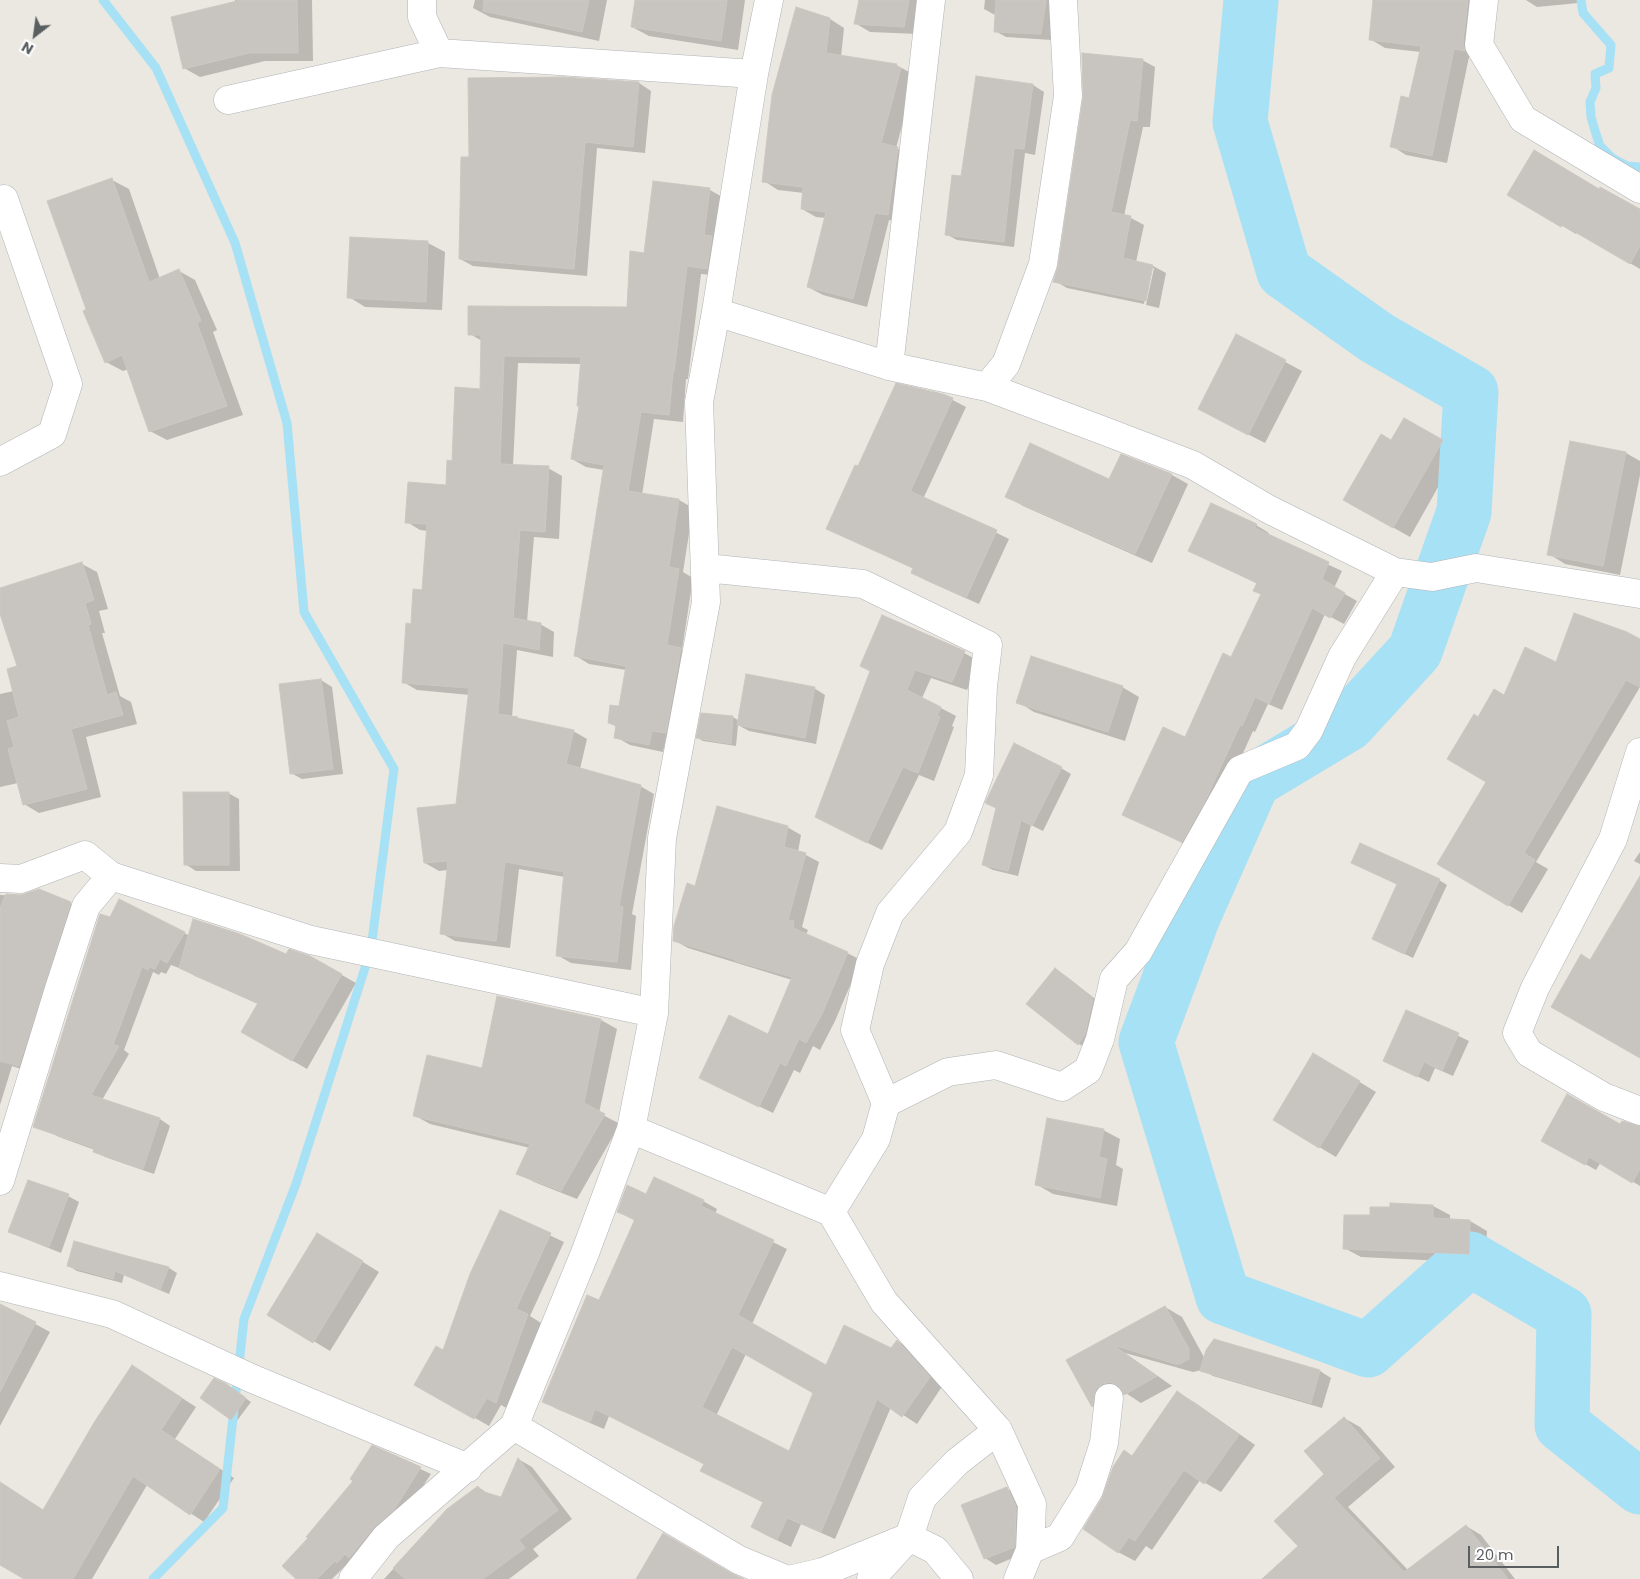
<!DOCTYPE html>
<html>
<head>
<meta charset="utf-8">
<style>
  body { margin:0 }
  #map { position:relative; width:1640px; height:1579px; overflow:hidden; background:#ebe7e1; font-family:Poppins,sans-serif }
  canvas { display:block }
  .north { position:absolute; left:10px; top:10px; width:50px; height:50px; -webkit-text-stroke:4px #fff; paint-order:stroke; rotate:210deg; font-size:14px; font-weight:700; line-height:20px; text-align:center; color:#595e60 }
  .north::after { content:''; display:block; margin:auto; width:18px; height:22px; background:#595e60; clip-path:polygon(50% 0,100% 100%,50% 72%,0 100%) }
  .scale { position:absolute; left:1468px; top:1546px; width:91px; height:22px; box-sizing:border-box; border:2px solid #595e60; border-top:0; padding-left:6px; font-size:15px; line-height:18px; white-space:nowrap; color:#595e60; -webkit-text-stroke:4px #fff; paint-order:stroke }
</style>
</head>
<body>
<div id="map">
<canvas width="1640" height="1579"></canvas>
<div class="north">N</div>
<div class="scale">20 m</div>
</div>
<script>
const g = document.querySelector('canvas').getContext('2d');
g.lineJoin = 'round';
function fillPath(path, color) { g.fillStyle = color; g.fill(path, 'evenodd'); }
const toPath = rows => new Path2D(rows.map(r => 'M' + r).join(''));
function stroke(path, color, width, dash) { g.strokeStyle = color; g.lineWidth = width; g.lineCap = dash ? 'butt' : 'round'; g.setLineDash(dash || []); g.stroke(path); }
fillPath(toPath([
  [235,0,312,0,313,61,265,61,200,77,184,68,235,3],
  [475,0,607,0,599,41,490,17,473,8],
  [636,0,745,0,738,50,649,36,632,27],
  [860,0,925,0,918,34,870,32,855,23],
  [985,0,1057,0,1052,40,1006,37,995,31,995,15,984,9],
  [1374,0,1480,0,1479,58,1469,57,1447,163,1406,155,1392,146,1410,99,1421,52,1385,48,1370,39],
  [1526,0,1578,0,1578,3,1537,7],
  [830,19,844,28,841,57,896,65,911,73,915,78,896,148,912,156,902,223,889,220,867,307,823,295,808,287,826,218,816,217,802,209,804,193,778,190,764,181],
  [1142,60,1155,67,1150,127,1143,127,1124,216,1131,218,1144,225,1136,262,1153,266,1166,273,1159,308,1146,305,1154,268,1151,268,1144,304,1067,288,1055,281],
  [977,77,1033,85,1044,92,1035,155,1025,153,1014,247,957,240,946,234,962,177],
  [639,83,651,91,645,153,597,148,587,276,473,266,460,259,470,159],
  [112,180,129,189,160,279,179,271,195,280,217,330,213,332,243,415,167,440,150,431,129,369,123,371,106,362],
  [654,183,710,190,724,198,721,276,701,274,688,379,686,379,683,422,654,419,642,495,679,500,693,508,683,572,693,578,682,650,695,657,679,740,666,738,663,752,630,745,616,737,617,727,609,723,620,708,626,670,589,664,576,656,604,470,586,467,572,459,580,406,582,364,518,363,513,466,548,468,562,476,559,539,534,537,527,622,540,624,554,632,553,657,517,650,512,717,573,731,587,739,580,769,640,786,654,794,632,914,636,916,631,970,571,963,557,955,565,877,519,869,510,948,455,941,441,933,448,870,439,871,425,863,457,805,470,695,417,690,403,682,412,625,423,591,428,531,420,530,407,522,447,486,453,462,481,390,482,341,470,334,628,309,645,255],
  [1599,191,1640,211,1640,269,1577,232,1576,234,1509,194],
  [352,239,428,243,445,252,442,310,365,307,349,297],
  [1237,336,1302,371,1265,443,1216,418],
  [943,395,966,407,924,497,1009,539,979,604,925,580,912,572,914,569,828,528,858,467],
  [1405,419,1459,450,1410,537,1345,500,1392,442],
  [1571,442,1626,453,1640,461,1640,475,1620,575,1565,564,1549,554],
  [1121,456,1172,475,1188,484,1152,563,1023,506,1007,496,1110,481],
  [1256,525,1269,533,1267,536,1342,571,1334,588,1357,601,1344,624,1325,614,1282,710,1268,704,1255,732,1253,731,1220,804,1195,849,1124,815,1186,739,1232,658,1262,595,1255,591,1258,584,1190,551],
  [82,564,97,572,108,609,99,611,105,633,102,633,120,696,131,702,137,724,86,737,101,797,39,813,24,804,18,783,0,787,0,694,14,691,18,667,0,610,0,589],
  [883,617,964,653,979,661,967,690,931,678,922,698,956,716,952,726,954,727,934,781,919,775,882,850,831,825,871,672],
  [1640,640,1640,687,1536,862,1548,869,1522,913,1439,864,1488,781,1479,719,1505,696,1557,663],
  [321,680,332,687,343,774,302,779,291,773],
  [1122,687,1139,697,1125,741,1034,712,1018,702],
  [814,688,825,695,816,744,749,731,738,725,736,746,703,741,698,738,702,715,733,717,739,721],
  [1061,768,1071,774,1043,831,1031,825,1018,876,993,870,983,865],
  [228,793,239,799,240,871,196,871,185,864],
  [787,827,801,835,798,852,806,855,819,862,802,927,808,930,806,935,847,953,861,960,835,1021,820,1050,813,1046,800,1073,794,1070,773,1113,715,1085,769,1035,792,980,688,948,674,940,696,887],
  [1640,852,1640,864,1634,861],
  [1352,863,1439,880,1447,885,1413,958,1373,939,1398,885],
  [0,895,21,896,70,903,81,909,30,1072,12,1066,0,1105],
  [120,900,190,936,286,956,310,957,356,983,307,1069,243,1032,258,1004,195,976,179,967,179,968,171,965,166,974,161,972,159,975,153,972,124,1050,129,1054,102,1100,160,1119,170,1126,154,1174,105,1157,94,1151,95,1150,59,1137,48,1131,111,919],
  [1055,969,1066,976,1104,1006,1090,1050,1079,1044,1028,1004],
  [498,998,601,1020,617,1029,599,1113,620,1124,577,1199,534,1182,518,1173,530,1148,430,1124,414,1115,483,1069],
  [1407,1011,1469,1041,1453,1076,1435,1068,1429,1082,1385,1061],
  [1330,1064,1376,1092,1336,1157,1274,1120],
  [1621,1126,1640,1127,1640,1186,1601,1162,1596,1170,1543,1140],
  [1103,1130,1120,1139,1116,1165,1123,1169,1117,1206,1053,1194,1036,1184],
  [29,1181,68,1196,79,1202,61,1253,21,1237,10,1231],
  [647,1195,703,1201,717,1209,715,1214,787,1249,752,1324,826,1367,892,1349,897,1341,911,1349,943,1385,917,1424,891,1407,835,1539,801,1524,791,1547,766,1535,752,1527,764,1503,716,1478,705,1464,609,1416,604,1429,557,1409,543,1401,600,1302,636,1221,618,1212],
  [746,1354,815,1393,790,1453,716,1416],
  [1391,1204,1433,1206,1450,1215,1450,1220,1470,1221,1487,1231,1485,1263,1361,1257,1344,1248,1371,1217,1391,1209],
  [500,1212,564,1242,530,1316,541,1323,510,1410,501,1405,489,1426,416,1384,444,1352],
  [75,1243,169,1268,177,1273,169,1294,124,1275,122,1283,77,1271,69,1266],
  [334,1244,379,1272,330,1351,269,1314],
  [0,1305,50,1332,0,1426],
  [1165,1307,1182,1317,1205,1359,1215,1341,1320,1371,1331,1378,1322,1408,1213,1376,1202,1370,1193,1372,1125,1353,1172,1386,1141,1403,1124,1392,1119,1393,1109,1416,1093,1406,1068,1361],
  [146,1375,196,1407,175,1439,234,1478,204,1522,147,1485,92,1579,26,1579,0,1560,0,1482,44,1511],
  [231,1388,251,1402,236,1422,231,1419],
  [1178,1393,1194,1402,1255,1445,1221,1492,1200,1480,1152,1550,1146,1546,1135,1561,1118,1552,1132,1457],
  [1344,1418,1360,1427,1395,1467,1348,1507,1408,1570,1466,1526,1481,1535,1515,1579,1264,1579,1300,1546,1326,1474],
  [373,1447,431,1474,404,1515,348,1568,345,1566,332,1579,298,1579,310,1538,355,1480],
  [518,1459,532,1467,572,1519,533,1549,539,1556,509,1579,384,1579,448,1510,478,1487,492,1496,501,1499],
  [1007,1489,1018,1495,1025,1553,996,1565,985,1558]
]), '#0003');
stroke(toPath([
  [103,0,156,68,235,243,287,423,304,612,394,769,371,949,296,1184,244,1319,223,1508,153,1579],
  [1581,0,1583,13,1611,45,1609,68,1595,74,1596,88,1590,102,1591,117,1596,134,1600,146,1612,158,1627,166,1640,167]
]), '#a7e1f5', 9);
stroke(toPath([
  [1251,0,1240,122,1284,272,1377,338,1471,392,1464,512,1415,651,1348,724,1253,781,1192,919,1146,1042,1223,1297,1368,1350,1470,1259,1564,1314,1562,1425,1640,1487]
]), '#a7e1f5', 55);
const building = toPath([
  [241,0,297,0,298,53,249,53,183,69,171,17,241,0],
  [484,0,589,0,582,32,483,11,484,0],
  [635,0,727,0,721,41,631,27,635,0],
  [859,0,909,0,904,27,854,24,859,0],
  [996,0,1046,0,1041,34,994,32,996,0],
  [1373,0,1468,0,1463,43,1465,51,1454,49,1432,156,1390,147,1401,96,1409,98,1421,46,1369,40,1373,0],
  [796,7,830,18,826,53,897,64,896,67,901,68,881,143,898,147,888,215,875,213,853,299,807,287,826,212,801,209,803,187,762,182,772,95,796,7],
  [1082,53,1143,59,1137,121,1130,120,1111,212,1131,216,1123,258,1153,265,1146,301,1053,282,1058,266,1083,98,1082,53],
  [976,76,1033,84,1024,149,1014,148,1004,242,945,235,952,175,961,176,976,76],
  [564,77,639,82,633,147,585,142,574,269,459,259,461,157,469,157,468,78,564,77],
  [1534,150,1599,189,1600,187,1640,209,1640,246,1630,264,1563,225,1561,227,1507,195,1534,150],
  [112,178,149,282,179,269,201,321,197,323,227,406,149,432,122,355,105,363,83,311,86,309,47,201,112,178],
  [653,181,710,188,704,235,712,236,707,269,687,266,674,372,673,372,669,415,641,412,628,491,679,499,669,567,679,569,667,645,681,648,666,733,652,731,649,745,614,738,616,725,608,723,610,705,619,706,626,666,574,656,604,465,571,459,579,406,577,406,581,357,504,356,500,464,549,466,545,532,520,530,513,618,541,623,539,650,503,643,498,714,518,717,517,718,574,730,566,764,641,785,619,906,623,907,617,962,556,956,564,872,505,862,496,941,440,934,448,861,424,863,417,808,456,804,469,688,402,683,406,623,411,624,413,589,422,590,427,524,405,523,408,482,446,485,447,460,452,461,455,387,480,389,481,335,468,335,468,306,627,307,630,251,644,253,653,181],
  [350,237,428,241,426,302,347,298,350,237],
  [1236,334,1286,360,1248,435,1198,409,1236,334],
  [896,383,943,394,953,398,911,490,912,492,997,530,966,598,911,573,913,568,826,529,855,465,858,466,896,383],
  [1404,418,1443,440,1393,528,1343,500,1381,434,1391,440,1404,418],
  [1570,441,1626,452,1603,566,1547,555,1570,441],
  [1030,443,1109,479,1121,454,1172,474,1135,554,1005,497,1030,443],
  [1211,503,1257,524,1255,528,1329,562,1322,579,1345,593,1330,618,1312,608,1269,704,1255,697,1242,726,1240,725,1207,797,1182,842,1122,815,1163,727,1185,737,1223,653,1231,657,1261,594,1253,591,1257,583,1188,551,1211,503],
  [82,562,94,600,85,603,91,624,88,625,107,695,116,692,123,715,71,729,87,789,23,805,8,749,14,747,7,721,19,717,7,669,17,666,0,614,0,588,82,562],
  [1574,613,1627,632,1640,639,1640,687,1626,680,1524,853,1535,860,1508,906,1437,864,1486,782,1447,759,1474,714,1478,717,1494,689,1504,695,1525,647,1556,662,1574,613],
  [882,615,965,651,952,682,915,670,907,690,941,707,937,716,940,717,918,773,903,767,867,843,815,817,870,671,860,666,882,615],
  [1031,656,1123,686,1108,732,1016,703,1031,656],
  [746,674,815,687,805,738,737,725,746,674],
  [321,679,333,769,290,774,279,684,321,679],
  [701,713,733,716,731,744,696,738,701,713],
  [1014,743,1062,767,1032,826,1021,820,1008,871,982,865,996,808,985,803,1014,743],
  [183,792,229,792,229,865,184,865,183,792],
  [717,806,788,826,784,847,806,853,788,920,794,921,793,928,848,952,822,1014,806,1043,799,1039,786,1066,780,1063,759,1107,699,1078,729,1015,768,1034,792,977,735,961,736,960,673,941,674,926,687,883,695,886,717,806],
  [1360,843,1440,879,1404,954,1372,939,1397,884,1351,863,1360,843],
  [1640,876,1640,1058,1551,1007,1581,954,1590,960,1640,876],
  [39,889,71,902,19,1066,0,1061,0,908,6,894,21,895,39,889],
  [119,899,185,932,167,963,160,959,155,969,150,967,148,970,142,967,113,1045,119,1046,91,1095,160,1118,143,1169,93,1152,94,1148,33,1127,100,914,110,917,119,899],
  [193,919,240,934,286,954,289,949,310,956,342,974,292,1061,241,1032,258,1003,179,968,193,919],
  [1055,968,1093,999,1085,1034,1078,1045,1026,1004,1055,968],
  [497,996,601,1019,584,1103,605,1114,561,1191,516,1174,530,1144,413,1116,427,1055,482,1068,497,996],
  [1406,1010,1459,1033,1442,1071,1424,1062,1417,1077,1383,1061,1406,1010],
  [1313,1053,1360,1081,1319,1148,1273,1120,1313,1053],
  [1567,1094,1620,1124,1622,1121,1640,1126,1640,1169,1632,1183,1589,1157,1585,1165,1541,1141,1567,1094],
  [1047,1118,1104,1129,1099,1157,1107,1159,1100,1198,1035,1185,1047,1118],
  [654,1177,704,1200,701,1206,774,1240,738,1315,826,1365,844,1325,891,1348,897,1340,930,1377,902,1417,877,1399,821,1532,787,1518,777,1540,751,1527,763,1502,700,1471,704,1464,595,1409,590,1422,542,1402,587,1295,599,1300,635,1219,617,1212,627,1185,646,1194,654,1177],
  [732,1347,813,1393,789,1451,702,1407,732,1347],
  [28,1180,69,1194,49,1247,8,1232,28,1180],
  [1390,1203,1433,1205,1433,1218,1470,1220,1469,1254,1343,1249,1344,1215,1370,1215,1370,1207,1390,1207,1390,1203],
  [500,1210,551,1233,516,1309,528,1314,496,1403,487,1398,474,1419,414,1385,436,1346,443,1350,470,1274,500,1210],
  [317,1233,363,1261,313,1343,267,1315,317,1233],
  [74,1241,120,1254,169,1267,160,1290,115,1271,113,1279,67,1266,74,1241],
  [0,1304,36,1322,0,1392,0,1304],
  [1165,1306,1189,1349,1189,1359,1180,1364,1176,1364,1113,1345,1157,1376,1124,1395,1118,1385,1110,1382,1102,1384,1096,1389,1092,1407,1066,1360,1165,1306],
  [1214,1339,1320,1370,1311,1403,1200,1371,1206,1350,1214,1339],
  [132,1365,182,1398,161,1430,220,1469,190,1515,133,1476,73,1579,24,1579,0,1565,0,1482,43,1510,95,1421,132,1365],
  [214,1378,225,1383,246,1398,231,1420,200,1398,214,1378],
  [1177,1391,1239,1435,1204,1484,1184,1470,1135,1541,1129,1537,1118,1553,1083,1529,1102,1498,1113,1467,1124,1450,1132,1456,1177,1391],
  [1344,1417,1380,1458,1334,1498,1404,1572,1466,1525,1508,1579,1262,1579,1298,1546,1274,1521,1324,1474,1304,1451,1344,1417],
  [372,1445,421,1467,394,1510,374,1527,349,1558,345,1554,337,1563,335,1561,317,1579,296,1579,282,1566,308,1538,306,1537,353,1481,350,1479,372,1445],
  [518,1458,558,1510,519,1540,525,1548,483,1579,405,1579,393,1568,447,1509,478,1486,481,1491,501,1497,518,1458],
  [1007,1487,1016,1507,1015,1547,984,1559,961,1505,1007,1487],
  [663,1533,731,1573,744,1579,636,1579,663,1533]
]);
fillPath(building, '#c8c4c0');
stroke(building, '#cec7c0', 1);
const minor = toPath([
  [422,0,422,17,439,53],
  [1484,0,1479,45,1523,119,1640,189],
  [228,100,439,53,754,74],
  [716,312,889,366,987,387,1107,432,1193,465,1268,509,1395,572,1432,577,1476,568,1640,594],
  [889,366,931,0],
  [987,387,1006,364,1043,264,1068,96,1063,0],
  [0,462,52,434,68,384,4,199],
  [706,568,863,584,988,645,983,686,979,775,958,832,890,913,870,964,855,1030,886,1103,876,1139,831,1212],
  [1640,752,1613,839,1535,988,1517,1033,1529,1053,1604,1097,1640,1111],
  [0,878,21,879,85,855,111,876],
  [886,1103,948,1072,996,1065,1062,1087,1088,1070,1100,1039,1114,979,1138,952,1240,770,1297,746,1309,730,1342,657,1395,572],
  [631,1129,831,1212,884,1302,998,1430,957,1462,922,1498,909,1537,871,1579],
  [0,1181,58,992,86,906,111,876,311,940,654,1013],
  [0,1286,112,1314,253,1379,468,1468],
  [514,1426,739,1560,785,1579],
  [998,1430,1032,1504,1030,1550,1018,1579],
  [1030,1550,1060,1537,1089,1490,1104,1443,1109,1398],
  [353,1579,386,1537,514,1426,585,1253,631,1129,654,1013,662,838,706,602,699,402,716,312,754,74,769,0],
  [793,1579,823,1572,909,1537,935,1550,959,1579]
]);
stroke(minor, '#b1b4b7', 29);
stroke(minor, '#fff', 28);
</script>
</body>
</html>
